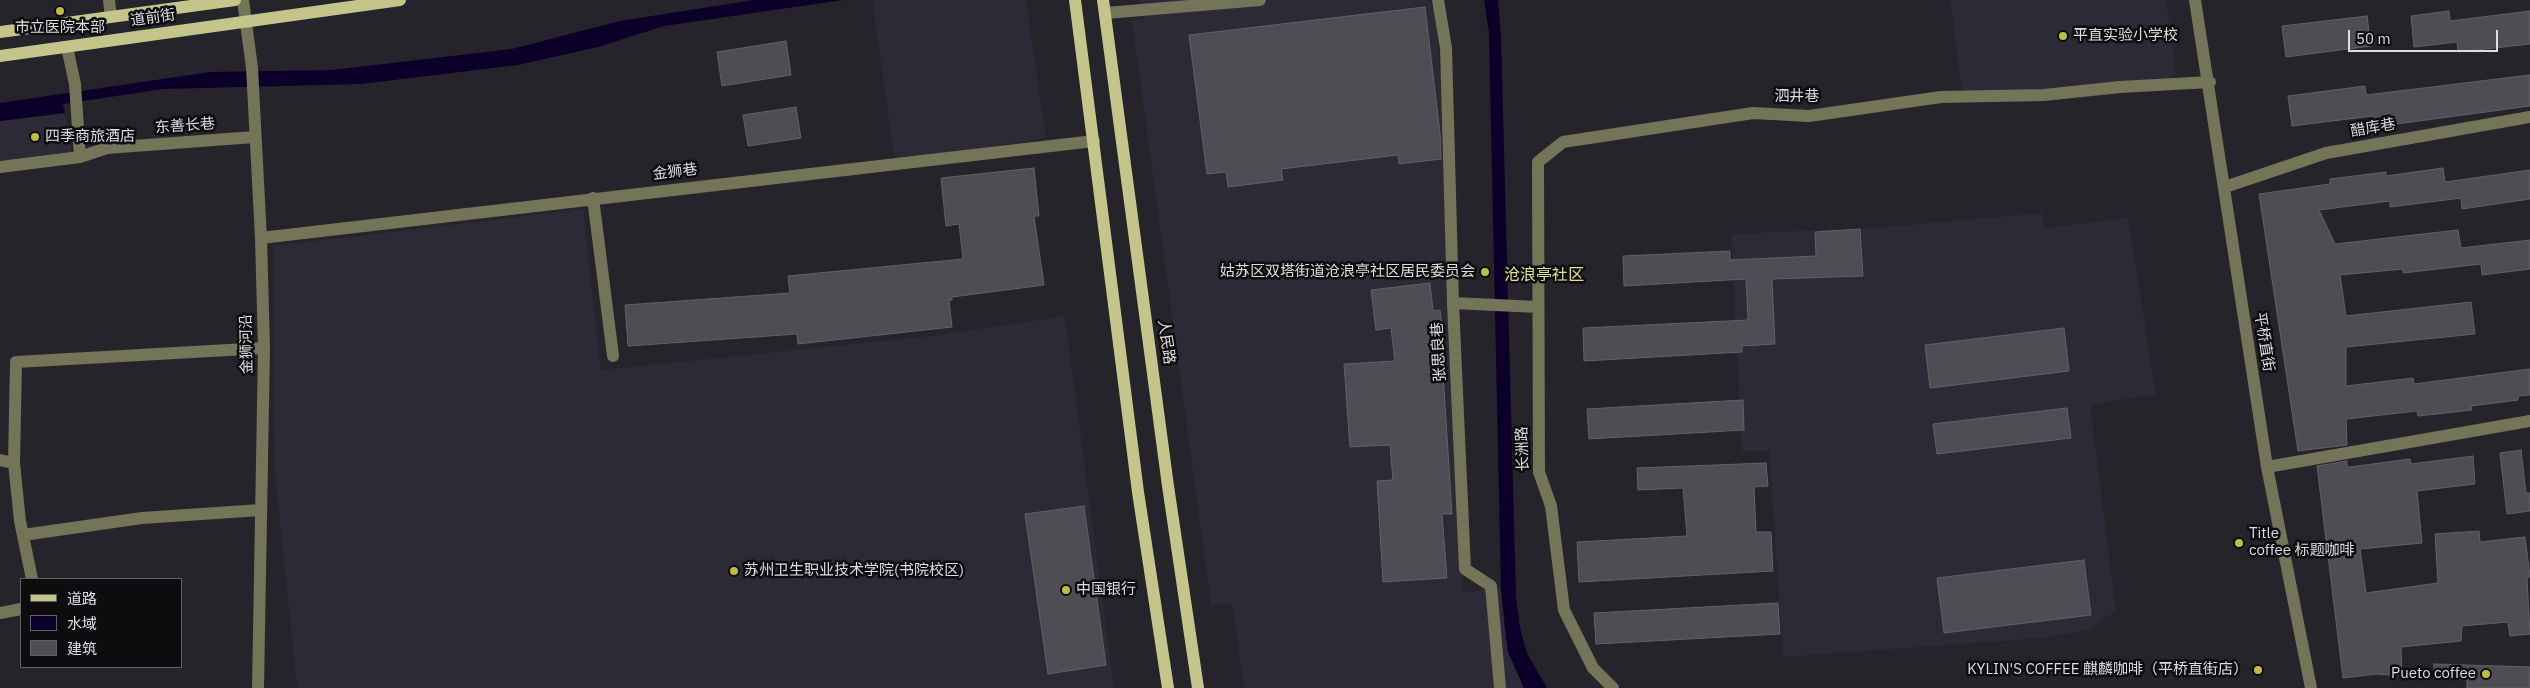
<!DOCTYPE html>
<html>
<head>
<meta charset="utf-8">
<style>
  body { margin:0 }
  #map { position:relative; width:2530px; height:688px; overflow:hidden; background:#24242a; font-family:"IBM Plex Sans","Noto Sans SC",sans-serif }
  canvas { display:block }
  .legend { position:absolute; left:20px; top:578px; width:162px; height:90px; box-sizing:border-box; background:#0d0d10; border:1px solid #616164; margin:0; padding:6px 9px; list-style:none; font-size:15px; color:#dedee2 }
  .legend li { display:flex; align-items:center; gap:10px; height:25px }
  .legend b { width:25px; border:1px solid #616164 }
  .scale { position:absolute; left:2348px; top:30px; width:150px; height:22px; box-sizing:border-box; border:2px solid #dedee2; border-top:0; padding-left:6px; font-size:15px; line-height:18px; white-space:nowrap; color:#dedee2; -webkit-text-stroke:4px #0d0d10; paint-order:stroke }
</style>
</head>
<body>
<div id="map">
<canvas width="2530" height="688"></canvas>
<ul class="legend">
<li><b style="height:6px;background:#c4c58b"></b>道路</li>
<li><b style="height:14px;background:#0c002b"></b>水域</li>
<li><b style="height:14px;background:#4e4d54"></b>建筑</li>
</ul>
<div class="scale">50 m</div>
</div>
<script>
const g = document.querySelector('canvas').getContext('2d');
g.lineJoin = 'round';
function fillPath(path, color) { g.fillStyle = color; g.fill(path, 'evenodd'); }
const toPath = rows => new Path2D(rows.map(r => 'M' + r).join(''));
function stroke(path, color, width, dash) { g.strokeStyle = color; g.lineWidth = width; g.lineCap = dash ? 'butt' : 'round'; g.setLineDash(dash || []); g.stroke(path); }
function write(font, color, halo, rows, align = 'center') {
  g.font = font + ' "IBM Plex Sans","Noto Sans SC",sans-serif'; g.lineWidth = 5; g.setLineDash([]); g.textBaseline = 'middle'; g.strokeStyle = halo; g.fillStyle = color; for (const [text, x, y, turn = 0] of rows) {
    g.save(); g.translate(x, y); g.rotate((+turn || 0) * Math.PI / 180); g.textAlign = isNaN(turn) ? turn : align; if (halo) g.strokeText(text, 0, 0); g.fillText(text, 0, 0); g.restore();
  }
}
fillPath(toPath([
  [872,0,1026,0,1046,138,895,162],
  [1140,0,1427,0,1432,4,1437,18,1445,160,1463,592,1501,588,1508,652,1524,688,1244,688,1232,603,1211,605,1132,21,1144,20],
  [1950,0,2166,0,2176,72,2171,79,1963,101],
  [65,113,72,153,0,162,0,121],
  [583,209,601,370,932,336,1065,316,1114,688,297,688,274,464,273,246],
  [2042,213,2044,228,2128,218,2156,394,2090,405,2116,611,2087,630,2042,638,1783,657,1769,451,1742,451,1731,234,1885,227]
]), '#2b2a36');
fillPath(toPath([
  [754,0,843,0,664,26,598,47,518,65,361,84,163,89,63,104,65,113,0,121,0,103,210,72,332,70,512,49,620,21],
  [1484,0,1498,0,1501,38,1516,597,1520,628,1527,653,1547,688,1524,688,1508,652,1505,629,1501,588,1489,33]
]), '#0c002b');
const building = toPath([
  [1425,7,1440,133,1441,159,1399,164,1398,155,1281,169,1283,180,1228,187,1226,172,1207,174,1189,35,1425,7],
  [2449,11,2450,21,2530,11,2530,44,2458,52,2457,42,2414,47,2411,16,2449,11],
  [2367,16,2371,46,2286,57,2282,26,2367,16],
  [786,41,791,75,722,86,717,52,786,41],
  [2530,75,2530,106,2374,127,2372,116,2292,126,2288,96,2365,86,2366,95,2530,75],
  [796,107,801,138,748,146,743,115,796,107],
  [1034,168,1039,216,1034,216,1044,285,952,297,952,300,949,300,952,327,798,344,797,334,628,346,625,305,790,293,788,276,963,259,959,224,946,226,941,178,1034,168],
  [2443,168,2445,182,2530,170,2530,199,2462,209,2461,198,2390,207,2390,201,2319,210,2335,244,2458,230,2461,248,2530,240,2530,269,2482,275,2481,264,2403,273,2403,269,2340,275,2346,316,2471,302,2475,334,2346,347,2346,386,2413,378,2414,384,2530,369,2530,395,2518,396,2518,400,2471,406,2472,410,2418,416,2417,411,2346,419,2347,445,2298,451,2259,194,2330,184,2330,179,2386,172,2386,176,2443,168],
  [1860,229,1863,276,1772,279,1775,344,1742,346,1742,352,1584,361,1583,328,1748,320,1746,279,1624,286,1623,256,1730,251,1730,260,1816,256,1815,232,1860,229],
  [1430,283,1433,311,1440,310,1444,342,1441,342,1452,514,1442,514,1447,578,1383,582,1377,481,1393,480,1390,445,1350,447,1344,364,1395,361,1391,328,1376,330,1371,290,1430,283],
  [2064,328,2069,371,1930,388,1925,345,2064,328],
  [1743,400,1744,430,1589,439,1587,409,1743,400],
  [2067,408,2071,438,1937,454,1933,424,2067,408],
  [2521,450,2526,493,2530,493,2530,511,2507,514,2500,453,2521,450],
  [2473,456,2475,484,2417,491,2422,543,2360,549,2366,593,2438,583,2435,534,2479,531,2480,542,2525,537,2530,576,2527,579,2530,634,2510,636,2508,622,2462,626,2461,641,2401,647,2402,676,2377,674,2343,678,2317,466,2347,461,2347,467,2350,467,2410,459,2411,464,2473,456],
  [1766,463,1768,486,1754,487,1756,532,1771,532,1773,571,1579,582,1577,542,1687,536,1683,488,1638,490,1637,468,1766,463],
  [1084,506,1106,665,1048,674,1025,514,1084,506],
  [2084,560,2091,615,1944,633,1937,578,2084,560],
  [1778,603,1780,634,1596,644,1594,613,1778,603],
  [2434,664,2530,667,2530,688,2467,688,2467,680,2434,678,2434,664]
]);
fillPath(building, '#4e4d54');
stroke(building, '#626168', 1);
stroke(toPath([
  [109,0,111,17],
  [243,0,252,68,261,238,264,348,258,688],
  [1438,0,1446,48,1453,303,1465,569,1491,586,1500,688],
  [2195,0,2267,467,2311,688],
  [1106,13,1260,0],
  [67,47,75,84,80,157],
  [0,167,80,157,107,148,254,137],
  [2225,187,2326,153,2530,117],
  [593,198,613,356],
  [261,238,1094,141],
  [1453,303,1538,307],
  [0,460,14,463],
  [2267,467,2530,421],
  [23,535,142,518,261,510],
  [32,579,20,521,14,463,16,362,264,348],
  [0,613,21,609],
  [1613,688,1593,668,1564,610,1551,506,1539,472,1538,162,1563,142,1753,113,1809,116,1941,97,2044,95,2120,87,2210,82]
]), '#747459', 12);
stroke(toPath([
  [1075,0,1138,492,1168,688],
  [1103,0,1168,486,1198,688],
  [0,32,235,0],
  [0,56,400,0]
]), '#c4c58b', 12);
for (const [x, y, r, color] of [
  [60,11,5,"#c0be41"],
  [2063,36,5,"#c0be41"],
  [35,137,5,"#c0be41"],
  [1485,272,5,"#c0be41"],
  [2239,543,5,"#c0be41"],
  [734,571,5,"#c0be41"],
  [1066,590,5,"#c0be41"],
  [2258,670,5,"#c0be41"],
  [2486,674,5,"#c0be41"]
]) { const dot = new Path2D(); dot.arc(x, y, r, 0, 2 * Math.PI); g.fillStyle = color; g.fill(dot); stroke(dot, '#0d0d10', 2); }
write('15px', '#dedee2', '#0d0d10', [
  ["道前街",153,18,-8],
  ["泗井巷",1797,97],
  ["东善长巷",185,126,-4],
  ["醋库巷",2373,128,-10],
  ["金狮巷",675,172,-7],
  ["人民路",1166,342,82],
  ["平桥直街",2264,342,81],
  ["金狮河沿",247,344,-91],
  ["张思良巷",1439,352,-93],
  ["长洲路",1523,449,-92]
]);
write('15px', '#dedee2', '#0d0d10', [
  ["市立医院本部",60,28,"center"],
  ["平直实验小学校",2073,36],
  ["四季商旅酒店",45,137],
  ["姑苏区双塔街道沧浪亭社区居民委员会",1475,272,"right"],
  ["Title",2249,534],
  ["coffee 标题咖啡",2249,551],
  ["苏州卫生职业技术学院(书院校区)",744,571],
  ["中国银行",1076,590],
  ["KYLIN'S COFFEE 麒麟咖啡（平桥直街店）",2248,670,"right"],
  ["Pueto coffee",2476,674,"right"]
], 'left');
write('16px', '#e2e394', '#0d0d10', [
  ["沧浪亭社区",1544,275]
]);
</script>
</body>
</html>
